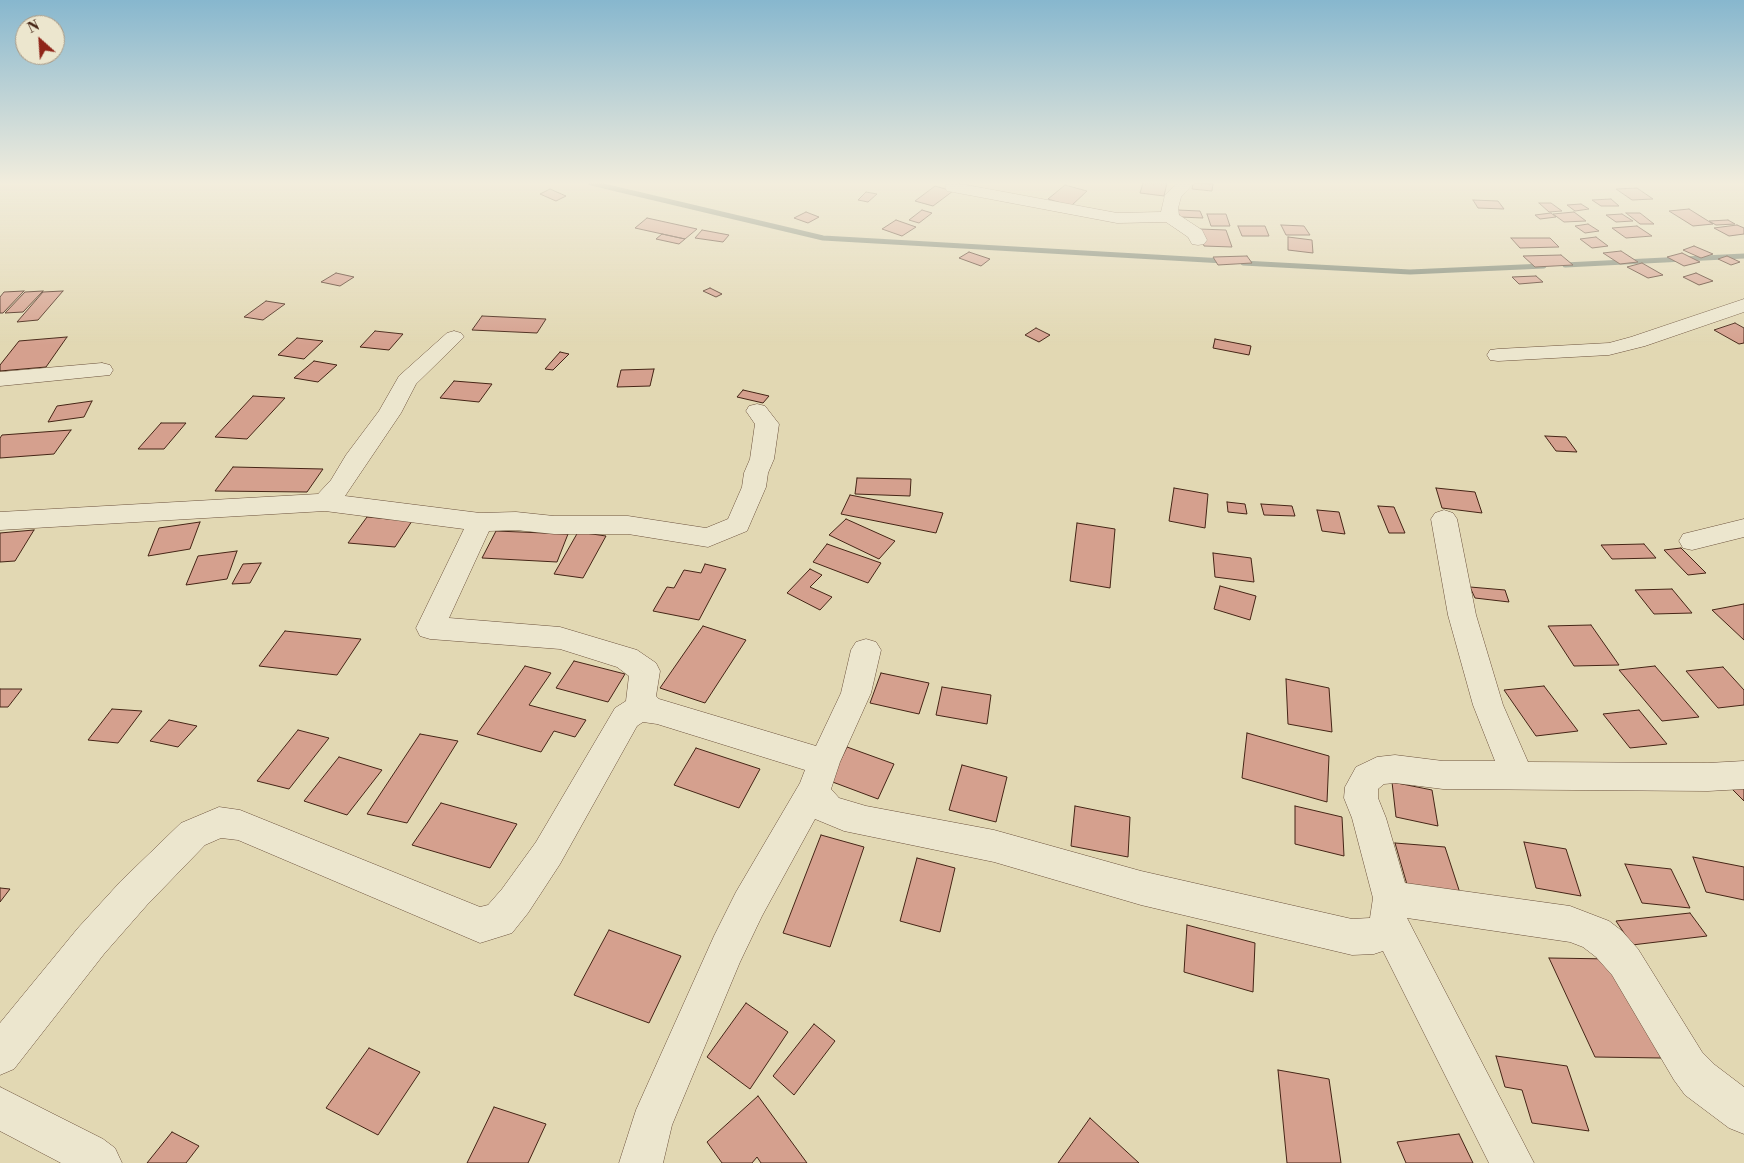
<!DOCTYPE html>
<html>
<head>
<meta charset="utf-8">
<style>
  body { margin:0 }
  #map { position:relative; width:1744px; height:1163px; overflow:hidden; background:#e2d8b3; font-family:"Libre Bodoni",serif }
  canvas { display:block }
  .north { position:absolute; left:15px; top:15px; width:50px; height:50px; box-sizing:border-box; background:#ece6ce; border:1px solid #a99984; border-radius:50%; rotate:334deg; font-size:14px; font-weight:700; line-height:20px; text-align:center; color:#452516 }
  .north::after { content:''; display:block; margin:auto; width:18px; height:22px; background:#8f2418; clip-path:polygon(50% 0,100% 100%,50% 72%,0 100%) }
</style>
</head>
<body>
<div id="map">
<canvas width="1744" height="1163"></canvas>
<div class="north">N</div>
</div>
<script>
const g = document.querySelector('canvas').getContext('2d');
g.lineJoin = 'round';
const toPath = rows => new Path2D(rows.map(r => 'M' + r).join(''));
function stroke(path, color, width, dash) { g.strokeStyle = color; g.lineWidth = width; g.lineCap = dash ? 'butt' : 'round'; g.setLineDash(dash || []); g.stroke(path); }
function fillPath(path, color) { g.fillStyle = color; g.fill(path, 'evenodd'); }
stroke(toPath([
  [591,183,823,238,1224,261],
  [1243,263,1410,272,1544,266],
  [1565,265,1744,256]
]), '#757f6e', 5);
const building = toPath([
  [1143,183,1167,183,1164,196,1140,193,1143,183],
  [1193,183,1213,184,1212,191,1192,189,1193,183],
  [1065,185,1087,191,1071,206,1048,199,1065,185],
  [935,186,953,191,933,206,915,201,935,186],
  [1637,188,1653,199,1632,200,1616,189,1637,188],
  [550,189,566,196,556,201,540,194,550,189],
  [866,192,877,194,868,202,858,200,866,192],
  [1611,199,1619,206,1601,206,1592,200,1611,199],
  [1473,200,1498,201,1504,209,1478,208,1473,200],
  [1539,203,1551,203,1562,211,1549,212,1539,203],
  [1581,204,1589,209,1575,211,1567,205,1581,204],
  [1689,209,1713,224,1693,226,1669,211,1689,209],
  [922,210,932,213,919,223,909,220,922,210],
  [1177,210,1200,211,1203,218,1180,217,1177,210],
  [806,212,819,217,808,223,794,218,806,212],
  [1574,212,1586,221,1564,222,1553,214,1574,212],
  [1551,213,1556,217,1540,219,1535,215,1551,213],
  [1626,213,1640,213,1654,224,1640,224,1626,213],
  [1207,214,1226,214,1230,226,1211,226,1207,214],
  [1622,214,1633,221,1616,222,1606,215,1622,214],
  [647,218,697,229,685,239,635,228,647,218],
  [896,220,916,227,902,236,882,229,896,220],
  [1728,220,1735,224,1716,225,1709,221,1728,220],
  [1588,224,1599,231,1585,233,1575,226,1588,224],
  [1281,225,1304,226,1310,235,1286,235,1281,225],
  [1737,225,1744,228,1744,234,1729,236,1714,228,1737,225],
  [1238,226,1265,226,1269,236,1242,236,1238,226],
  [1637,226,1652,236,1626,238,1612,228,1637,226],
  [1199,229,1226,230,1232,247,1204,246,1199,229],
  [702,230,729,235,723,242,695,238,702,230],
  [662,234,685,239,679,244,656,239,662,234],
  [1288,237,1312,240,1313,253,1288,250,1288,237],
  [1596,237,1608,246,1592,248,1580,239,1596,237],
  [1511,238,1550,238,1559,247,1520,248,1511,238],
  [1694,246,1713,254,1701,258,1683,250,1694,246],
  [1621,251,1638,262,1620,264,1603,253,1621,251],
  [969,252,990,259,981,266,959,258,969,252],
  [1682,253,1700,262,1684,266,1667,257,1682,253],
  [1561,255,1573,265,1535,267,1523,256,1561,255],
  [1247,256,1252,263,1218,265,1213,257,1247,256],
  [1727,256,1740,262,1731,265,1718,259,1727,256],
  [1642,263,1663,275,1648,278,1627,267,1642,263],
  [336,273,354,277,340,286,321,282,336,273],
  [1696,273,1713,281,1699,285,1683,277,1696,273],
  [1536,276,1543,282,1519,284,1512,277,1536,276],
  [710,288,722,294,716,297,703,291,710,288],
  [24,291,3,313,0,313,0,297,4,292,24,291],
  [43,291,23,312,5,313,25,292,43,291],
  [63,291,38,320,17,322,43,292,63,291],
  [266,301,285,304,263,320,244,317,266,301],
  [482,316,546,319,537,333,472,330,482,316],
  [1735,323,1744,328,1744,343,1739,344,1714,330,1735,323],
  [1036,328,1050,335,1039,342,1025,335,1036,328],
  [375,331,403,334,389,350,360,347,375,331],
  [67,337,46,367,0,371,0,365,19,341,67,337],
  [297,338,323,341,304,359,278,355,297,338],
  [1215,339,1251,346,1249,355,1213,348,1215,339],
  [560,352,569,354,553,370,545,369,560,352],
  [314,361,337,365,318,382,294,378,314,361],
  [654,369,650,386,617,387,621,370,654,369],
  [454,381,492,384,479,402,440,398,454,381],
  [743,390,769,396,763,403,737,397,743,390],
  [253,396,285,398,247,439,215,437,253,396],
  [92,401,84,417,48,422,57,406,92,401],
  [161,423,186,423,164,449,138,449,161,423],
  [71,430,54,454,0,458,0,438,2,435,71,430],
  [1545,436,1566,437,1577,452,1556,451,1545,436],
  [233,467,323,469,307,492,215,491,233,467],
  [857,478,911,479,910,496,855,494,857,478],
  [1174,488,1208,494,1205,528,1169,521,1174,488],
  [1436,488,1475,492,1482,513,1442,508,1436,488],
  [850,495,943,513,936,533,841,514,850,495],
  [1227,502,1245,504,1247,514,1228,512,1227,502],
  [1261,504,1292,506,1295,516,1264,515,1261,504],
  [1378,506,1394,507,1405,533,1389,533,1378,506],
  [1317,510,1339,512,1345,534,1322,531,1317,510],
  [367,517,412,521,395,547,348,543,367,517],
  [846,519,895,541,879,559,829,535,846,519],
  [200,522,190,549,148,556,159,528,200,522],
  [1077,523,1115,529,1110,588,1070,581,1077,523],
  [34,530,15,561,0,562,0,533,34,530],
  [496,531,568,534,557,562,482,558,496,531],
  [578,532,606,536,583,578,554,574,578,532],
  [827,544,881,563,868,583,813,562,827,544],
  [1644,544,1656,558,1612,559,1601,545,1644,544],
  [1681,548,1706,573,1688,575,1664,550,1681,548],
  [237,551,227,579,186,585,198,556,237,551],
  [1213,553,1251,558,1254,582,1215,577,1213,553],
  [261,563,250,583,232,584,243,564,261,563],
  [705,564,726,569,699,620,653,611,667,587,674,588,684,570,701,573,705,564],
  [810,569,822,575,810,587,832,597,820,610,787,593,810,569],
  [1220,586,1256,596,1250,620,1214,609,1220,586],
  [1470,587,1505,590,1509,602,1475,598,1470,587],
  [1672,589,1692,613,1654,614,1635,590,1672,589],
  [1744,604,1744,640,1712,610,1744,604],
  [1591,625,1619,665,1574,666,1548,626,1591,625],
  [703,626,746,640,705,703,660,688,703,626],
  [285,631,361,639,337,675,259,666,285,631],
  [574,661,625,674,608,702,556,688,574,661],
  [525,666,551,673,529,705,586,720,575,737,554,731,541,752,477,734,525,666],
  [1655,666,1699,717,1662,721,1619,670,1655,666],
  [1723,667,1744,690,1744,705,1718,708,1686,671,1723,667],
  [881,673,929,683,919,714,870,703,881,673],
  [1286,679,1329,688,1332,732,1288,724,1286,679],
  [1544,686,1578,731,1536,736,1504,690,1544,686],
  [942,687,991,695,987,724,936,715,942,687],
  [0,689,22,689,8,707,0,707,0,689],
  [112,709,142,711,118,743,88,740,112,709],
  [1639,710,1667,744,1630,748,1603,714,1639,710],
  [169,720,197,726,178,747,150,741,169,720],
  [298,730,329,738,289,789,257,781,298,730],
  [1247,733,1329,756,1327,802,1242,778,1247,733],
  [420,734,458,741,407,823,367,814,420,734],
  [847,747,894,764,878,799,830,781,847,747],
  [696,748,760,769,739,808,674,785,696,748],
  [339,757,382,770,347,815,304,801,339,757],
  [962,765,1007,777,996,822,949,810,962,765],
  [1392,782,1432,790,1438,826,1396,817,1392,782],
  [1744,786,1744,801,1732,789,1744,786],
  [441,803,517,824,490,868,412,845,441,803],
  [1075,806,1130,817,1128,857,1071,846,1075,806],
  [1295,806,1342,817,1344,856,1295,844,1295,806],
  [821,835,864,847,830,947,783,933,821,835],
  [1524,842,1566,849,1581,896,1536,888,1524,842],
  [1395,843,1445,847,1460,893,1408,888,1395,843],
  [1693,857,1744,867,1744,900,1706,892,1693,857],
  [917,858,955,868,940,932,900,921,917,858],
  [1625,864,1671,869,1690,908,1642,903,1625,864],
  [0,888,10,889,0,902,0,888],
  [1690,913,1707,936,1632,945,1616,921,1690,913],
  [1187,925,1255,943,1253,992,1184,972,1187,925],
  [609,930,681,956,649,1023,574,995,609,930],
  [1549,958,1611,959,1661,1058,1595,1057,1549,958],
  [746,1003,788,1032,750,1089,707,1057,746,1003],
  [814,1024,835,1041,794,1095,773,1076,814,1024],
  [369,1048,420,1072,378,1135,326,1108,369,1048],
  [1496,1056,1567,1066,1589,1131,1532,1123,1522,1090,1505,1087,1496,1056],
  [1278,1070,1329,1079,1341,1163,1287,1163,1278,1070],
  [758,1096,807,1163,761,1163,757,1157,752,1163,722,1163,707,1142,758,1096],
  [494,1107,546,1124,528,1163,467,1163,494,1107],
  [1090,1118,1139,1163,1058,1163,1090,1118],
  [172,1132,199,1146,186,1163,147,1163,172,1132],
  [1459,1134,1473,1163,1406,1163,1397,1142,1459,1134]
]);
fillPath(building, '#d5a08e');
stroke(building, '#452516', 1);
const minor = toPath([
  [947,183,956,183,1117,213,1161,212,1165,195,1177,183,1194,183,1181,197,1178,208,1179,215,1202,230,1207,240,1204,244,1198,245,1192,244,1188,237,1166,222,1117,223,953,192,947,191,945,187,947,183],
  [1744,299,1744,312,1645,346,1609,355,1498,361,1490,360,1487,355,1490,350,1498,349,1609,343,1631,337,1744,299],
  [454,331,461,333,464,337,416,384,401,413,345,496,480,513,516,512,554,516,628,516,706,528,728,519,742,487,744,473,750,459,755,424,746,411,749,406,757,404,765,406,779,424,774,459,768,473,766,487,747,531,708,547,628,534,554,534,516,530,489,531,449,618,560,627,637,650,656,663,660,671,656,696,659,699,816,746,841,693,851,650,856,642,866,639,876,642,881,650,871,693,840,762,831,789,839,798,866,806,994,830,1141,871,1352,919,1370,918,1373,898,1352,818,1344,798,1345,787,1356,767,1377,757,1395,755,1443,761,1495,761,1473,705,1448,615,1431,519,1435,513,1444,510,1453,513,1457,519,1476,615,1503,705,1528,762,1708,763,1744,761,1744,789,1708,791,1443,789,1395,783,1384,784,1378,789,1378,798,1386,818,1405,883,1570,906,1609,921,1622,931,1638,949,1702,1052,1715,1065,1744,1087,1744,1134,1729,1128,1685,1095,1674,1080,1612,975,1596,957,1583,947,1570,942,1407,918,1534,1163,1489,1163,1383,951,1374,954,1352,955,1141,905,994,862,844,831,815,819,762,916,740,962,672,1125,663,1163,619,1163,636,1110,714,936,736,892,800,783,805,770,657,724,643,722,637,726,560,864,528,913,512,933,480,943,238,840,221,838,205,845,147,905,104,954,14,1069,0,1075,0,1023,78,928,121,881,181,823,219,807,240,810,480,907,488,905,502,889,536,842,615,708,626,701,629,676,617,667,560,649,430,639,420,636,416,628,464,529,325,511,0,530,0,512,318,494,331,480,346,455,379,411,399,376,447,333,454,331],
  [102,363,110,365,113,370,110,375,0,386,0,372,102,363],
  [1744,519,1744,537,1692,550,1683,548,1679,541,1683,534,1744,519],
  [0,1087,103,1139,115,1148,122,1163,61,1163,0,1131,0,1087]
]);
stroke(minor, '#6c523d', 1);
fillPath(minor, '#ece6ce');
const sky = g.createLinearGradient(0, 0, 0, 345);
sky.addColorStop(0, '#87b7ce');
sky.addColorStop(0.53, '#f2eddd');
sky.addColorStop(1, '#f2eddd00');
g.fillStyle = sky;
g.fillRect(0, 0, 1744, 345);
</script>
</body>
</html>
